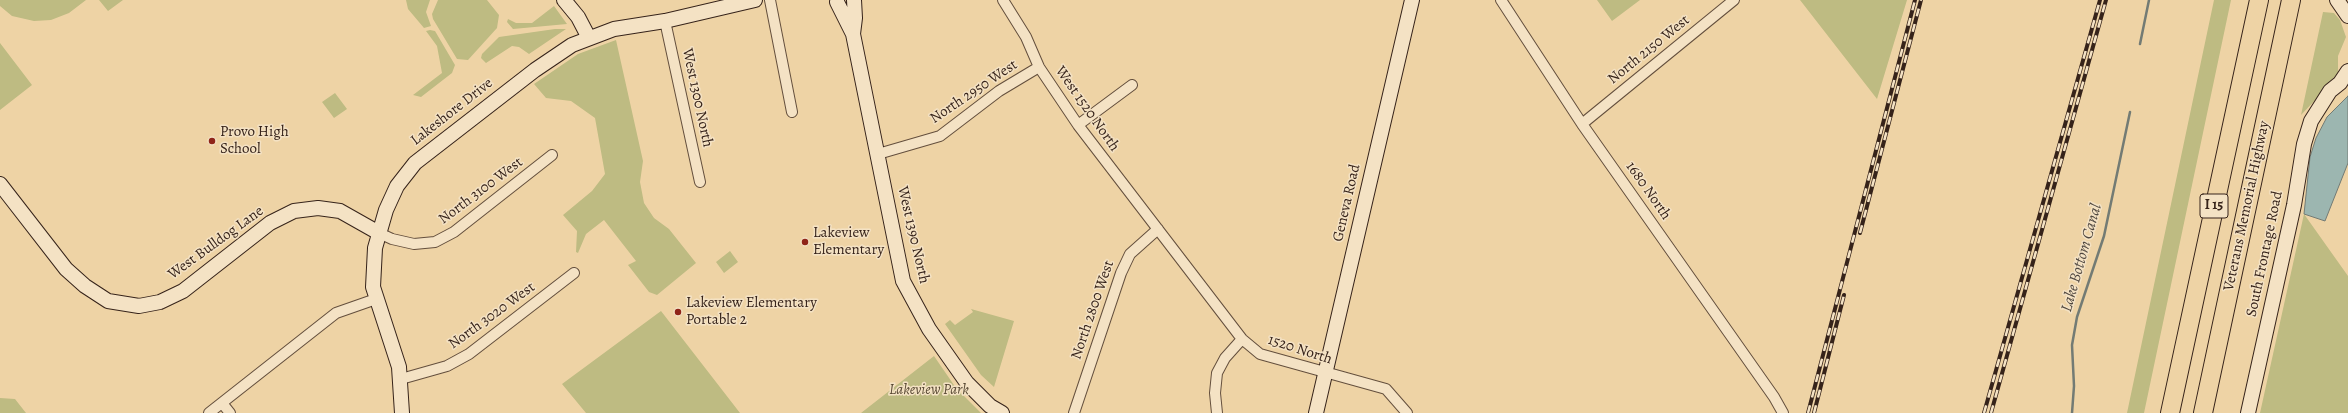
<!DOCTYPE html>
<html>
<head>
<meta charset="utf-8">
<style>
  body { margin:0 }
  canvas { display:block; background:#eed3a5 }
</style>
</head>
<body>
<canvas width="2348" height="413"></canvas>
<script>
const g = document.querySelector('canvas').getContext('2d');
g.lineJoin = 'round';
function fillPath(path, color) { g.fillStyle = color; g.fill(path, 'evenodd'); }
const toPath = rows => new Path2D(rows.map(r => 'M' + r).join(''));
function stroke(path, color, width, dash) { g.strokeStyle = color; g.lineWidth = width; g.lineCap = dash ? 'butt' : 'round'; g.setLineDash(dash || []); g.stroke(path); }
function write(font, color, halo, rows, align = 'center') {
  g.font = font + ' Alegreya,serif'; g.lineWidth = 3; g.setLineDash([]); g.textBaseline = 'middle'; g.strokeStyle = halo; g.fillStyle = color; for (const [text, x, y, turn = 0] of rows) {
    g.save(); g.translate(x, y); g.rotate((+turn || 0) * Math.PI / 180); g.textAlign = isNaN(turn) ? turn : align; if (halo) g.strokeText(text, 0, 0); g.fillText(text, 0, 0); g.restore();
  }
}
fillPath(toPath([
  [0,0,86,0,69,13,51,20,34,21,12,16,0,6],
  [99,0,123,0,108,11],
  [406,0,430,0,426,12,431,26,424,28,408,9],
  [438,0,487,0,499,15,497,28,468,60,457,59,433,19,432,14],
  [1597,0,1640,0,1612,21],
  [1800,0,1907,0,1877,99],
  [2214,0,2231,0,2144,413,2127,413],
  [554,6,567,24,513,29,507,22,508,19,516,23,532,23],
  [2323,12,2334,13,2340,20,2346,37,2338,56,2338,76,2301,115],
  [555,29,566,29,529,54,519,47,512,46,486,63,481,58,482,54,499,37],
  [430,30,435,31,455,65,452,73,421,97,413,95,442,73,437,46,426,31],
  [616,40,643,161,640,182,644,203,654,218,669,229,696,263,657,295,649,292,628,265,636,261,604,220,586,234,578,253,576,252,577,231,563,215,592,191,605,174,595,118,571,101,546,98,534,84,578,54],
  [0,43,32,85,0,110],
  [335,93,347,109,334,118,322,102],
  [2304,214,2348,276,2348,413,2260,413],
  [730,251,738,262,724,273,716,262],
  [971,309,1014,321,994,387,981,375,945,324,950,320,955,325,973,312],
  [661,311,740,413,586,413,562,384],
  [934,356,956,388,981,413,861,413],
  [0,398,15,399,26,413,0,413]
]), '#bebb82');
const water = toPath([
  [2348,96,2348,163,2325,221,2304,214,2310,157,2316,138,2327,117,2348,96]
]);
fillPath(water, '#9cb6b0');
stroke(water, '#737b74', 1);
stroke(toPath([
  [2140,44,2149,0],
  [2072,413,2074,386,2072,345,2077,317,2104,236,2130,112]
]), '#737b74', 2.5);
const street = toPath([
  [770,0,792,112],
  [1003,0,1026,37,1039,67,1078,125,1242,339,1260,354,1386,389,1407,413],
  [1501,0,1582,124,1774,397,1783,413],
  [665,21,700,182],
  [1582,124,1734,0],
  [1078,125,1132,85],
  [878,154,940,136,999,91,1039,67],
  [379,233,392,239,414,244,435,242,454,232,552,155],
  [401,379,447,366,469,354,574,273],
  [222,403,230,413],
  [209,413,336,313,376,299],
  [1074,413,1121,273,1130,254,1158,229],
  [1217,413,1215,393,1217,373,1225,358,1242,339]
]);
const secondary = toPath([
  [564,0,578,17,589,38],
  [2337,0,2348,16],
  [837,2,853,34,903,281,929,329,967,383,990,406,1002,413],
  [853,34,855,18,854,0],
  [0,184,66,269,85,286,108,301,139,306,160,302,183,291,270,223,294,211,318,208,340,211,379,233],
  [402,413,399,367,373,287,375,248,386,210,397,186,415,163,535,70,572,45,614,29,665,21,755,0],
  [1316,413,1412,0],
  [2248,413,2294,205,2304,144,2311,121,2330,91,2340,83,2348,71]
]);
const highway = toPath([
  [2170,413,2259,0],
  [2203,413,2291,0]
]);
stroke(street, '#644f3d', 12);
stroke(secondary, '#36231a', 16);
stroke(highway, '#36231a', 20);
stroke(street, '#f4e2c4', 10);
stroke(secondary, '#f4e2c4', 14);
stroke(highway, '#eed3a5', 18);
const rail = toPath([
  [1860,233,1921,0],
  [1808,413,1915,0],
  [1814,413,1844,295],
  [1984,413,2100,0],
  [1991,413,2106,0]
]);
stroke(rail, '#36231a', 4);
stroke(rail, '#f4e2c4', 2.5, [8]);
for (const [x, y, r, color] of [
  [212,141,4,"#8f2418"],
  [805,242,4,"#8f2418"],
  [678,312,4,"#8f2418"]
]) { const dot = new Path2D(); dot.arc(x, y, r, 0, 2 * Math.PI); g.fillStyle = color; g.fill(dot); stroke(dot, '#f4e2c4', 1.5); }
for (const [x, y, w] of [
  [2214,206,28]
]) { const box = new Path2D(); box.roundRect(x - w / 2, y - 12, w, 24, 3); g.fillStyle = '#f4e2c4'; g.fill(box); stroke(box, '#36231a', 1); }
write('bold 14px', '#36231a', null, [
  ["I 15",2214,206]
]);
write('15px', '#36231a', '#f4e2c4', [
  ["North 2150 West",1649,50,-39],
  ["North 2950 West",974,92,-34],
  ["West 1300 North",697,98,78],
  ["West 1520 North",1087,109,55],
  ["Lakeshore Drive",452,112,-38],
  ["North 3100 West",481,191,-37],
  ["1680 North",1648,191,55],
  ["Geneva Road",1347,203,-77],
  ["Veterans Memorial Highway",2247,206,-78],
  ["West 1390 North",913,235,77],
  ["West Bulldog Lane",216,243,-36],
  ["South Frontage Road",2265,254,-78],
  ["North 2800 West",1093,310,-71],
  ["North 3020 West",492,316,-36],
  ["1520 North",1300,350,18]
]);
write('15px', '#36231a', '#f4e2c4', [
  ["Provo High",220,132],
  ["School",220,149],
  ["Lakeview",813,233],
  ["Elementary",813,250],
  ["Lakeview Elementary",686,303],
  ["Portable 2",686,320]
], 'left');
write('italic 15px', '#584934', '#f4e2c4', [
  ["Lakeview Park",929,390]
]);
write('italic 16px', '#504840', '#f4e2c4', [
  ["Lake Bottom Canal",2082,258,-74]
]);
</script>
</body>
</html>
